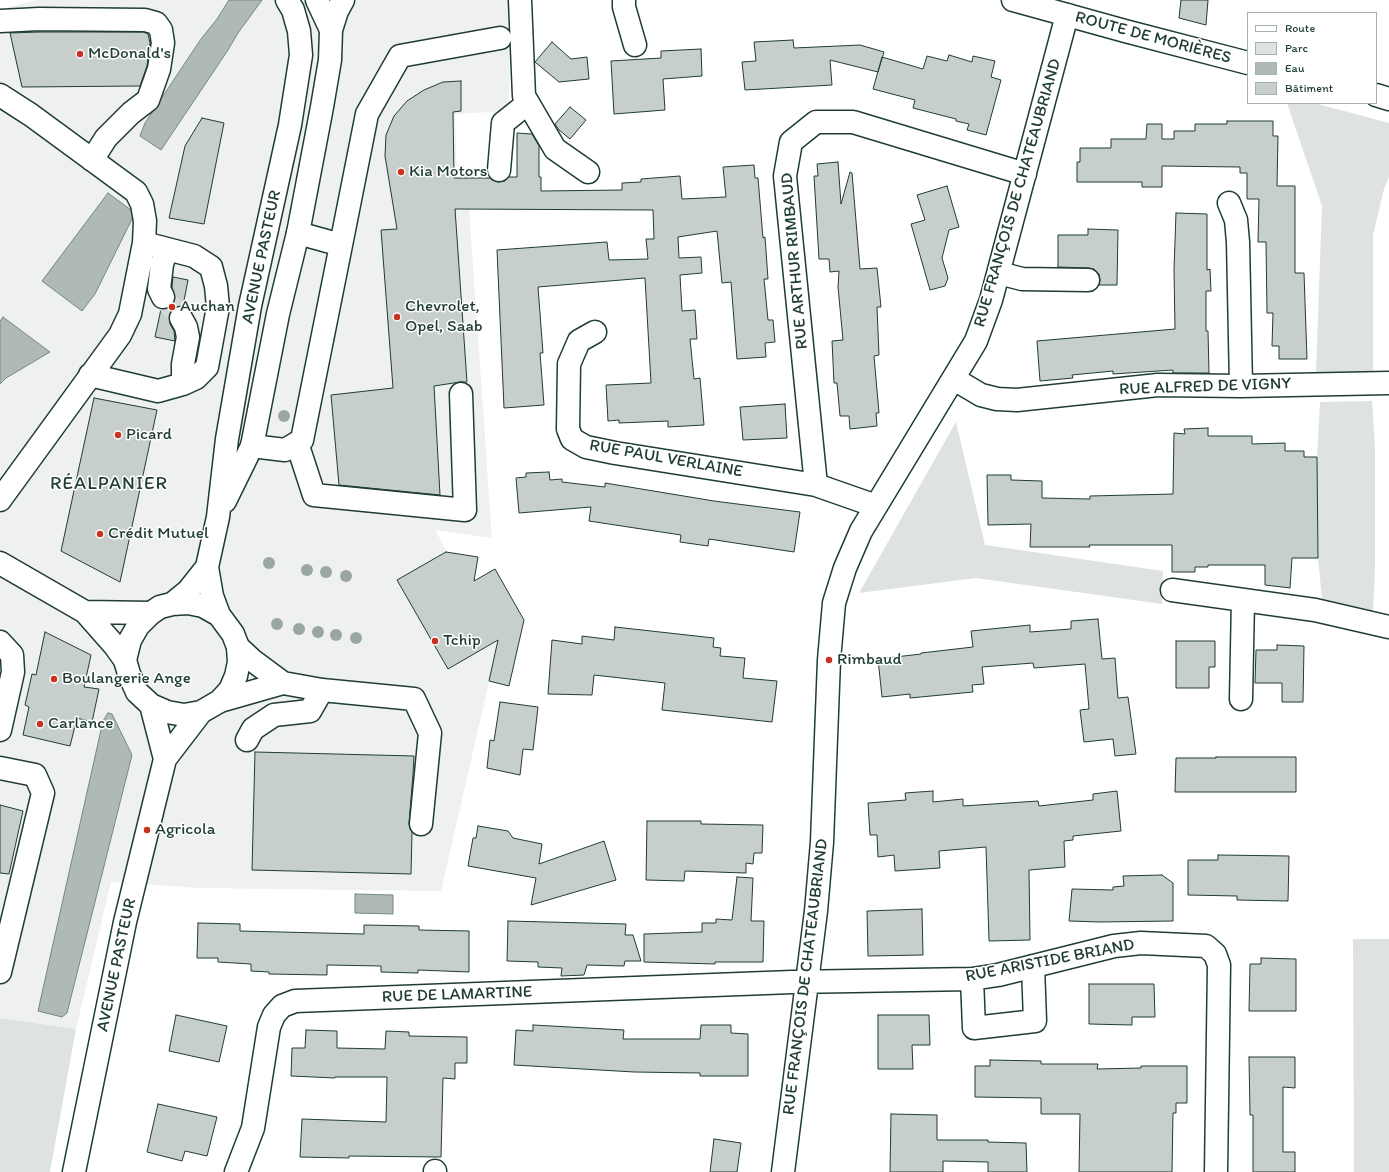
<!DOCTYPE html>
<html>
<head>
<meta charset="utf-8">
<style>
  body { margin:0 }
  #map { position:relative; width:1389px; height:1172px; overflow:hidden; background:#fff; font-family:Itim,sans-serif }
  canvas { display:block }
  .legend { position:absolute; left:1247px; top:12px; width:130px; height:92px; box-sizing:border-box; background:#fff; border:1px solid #a5b1ae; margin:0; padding:5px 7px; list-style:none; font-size:12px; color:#1f3d34 }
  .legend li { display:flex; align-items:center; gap:8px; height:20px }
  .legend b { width:20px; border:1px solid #a5b1ae }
</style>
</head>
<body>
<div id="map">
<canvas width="1389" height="1172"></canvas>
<ul class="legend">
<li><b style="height:5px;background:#fff"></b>Route</li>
<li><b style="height:11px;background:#dee3e2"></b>Parc</li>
<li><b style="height:11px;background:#afbab7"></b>Eau</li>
<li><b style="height:11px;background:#c7cfcc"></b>Bâtiment</li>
</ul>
</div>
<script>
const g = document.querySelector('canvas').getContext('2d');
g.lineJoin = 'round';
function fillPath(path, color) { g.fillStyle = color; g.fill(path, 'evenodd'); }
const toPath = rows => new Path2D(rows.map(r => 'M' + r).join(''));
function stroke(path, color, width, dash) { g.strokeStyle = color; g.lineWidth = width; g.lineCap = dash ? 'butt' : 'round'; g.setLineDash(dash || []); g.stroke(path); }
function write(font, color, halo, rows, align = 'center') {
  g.font = font + ' Itim,sans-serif'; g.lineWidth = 3; g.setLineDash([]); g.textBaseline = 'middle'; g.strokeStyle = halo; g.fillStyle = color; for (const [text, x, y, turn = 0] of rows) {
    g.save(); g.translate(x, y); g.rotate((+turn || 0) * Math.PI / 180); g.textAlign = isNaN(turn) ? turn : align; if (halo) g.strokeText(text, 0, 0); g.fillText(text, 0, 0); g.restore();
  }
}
fillPath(toPath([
  [37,0,510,0,509,111,455,114,458,211,469,209,492,538,435,530,498,643,441,891,201,888,111,882,76,1029,0,1018,0,9]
]), '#eef1f0');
fillPath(toPath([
  [1287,103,1314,103,1389,123,1389,177,1384,189,1373,235,1373,373,1316,372,1322,206],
  [1372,401,1375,446,1375,571,1373,611,1322,599,1318,558,1317,484,1317,457,1320,402],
  [956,422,985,545,1163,571,1162,604,976,578,859,593],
  [1353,939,1389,939,1389,1172,1354,1172],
  [0,1018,76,1029,50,1172,0,1172]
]), '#dee3e2');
const water = toPath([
  [229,0,262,0,238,33,228,50,161,150,140,136,145,123,201,39,217,19,229,0],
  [108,193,135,213,95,294,82,311,42,281,108,193],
  [3,317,50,352,6,378,0,384,0,321,3,317],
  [108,713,112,714,132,755,67,1013,62,1017,38,1011,103,721,108,713],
  [355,894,393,895,393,914,355,913,355,894]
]);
fillPath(water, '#afbab7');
stroke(water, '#758883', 1);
const building = toPath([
  [1181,0,1208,0,1206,25,1179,18,1181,0],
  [39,32,143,32,148,34,150,43,147,66,140,86,22,87,10,33,39,32],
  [793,40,794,48,860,45,884,52,878,72,830,60,832,85,745,90,742,62,756,61,754,42,793,40],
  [552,42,571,59,587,57,589,79,559,82,535,62,552,42],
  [701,49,702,76,663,79,665,110,614,114,611,61,661,58,661,51,701,49],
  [949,55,972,62,973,56,995,61,991,77,1001,80,986,135,967,130,969,124,956,121,956,119,913,108,915,100,873,89,882,57,923,69,927,56,947,61,949,55],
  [461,81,461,111,453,112,454,178,490,178,492,180,498,182,505,181,509,177,517,177,517,133,532,134,539,146,539,177,541,177,541,191,622,190,622,183,641,182,641,179,680,176,682,199,726,197,723,167,754,165,755,178,758,178,763,238,765,237,768,279,764,279,768,320,773,320,775,342,765,343,766,357,737,359,731,282,722,283,717,231,678,237,679,258,701,257,702,273,680,275,682,311,695,310,697,339,690,339,694,379,700,378,704,425,668,427,668,421,619,423,619,420,608,421,606,385,651,383,645,278,538,287,543,353,540,353,544,405,504,408,497,250,607,242,609,260,648,259,646,239,654,239,653,210,455,209,467,382,460,382,434,386,440,495,339,485,331,395,393,388,381,230,397,229,385,156,386,135,394,116,407,101,424,90,443,82,461,81],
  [570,107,586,120,570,139,559,130,555,124,570,107],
  [202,118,224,123,204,224,169,218,185,146,202,118],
  [1227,121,1273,121,1273,136,1278,136,1277,186,1295,186,1295,273,1304,273,1307,359,1279,359,1279,346,1272,346,1273,313,1267,313,1266,242,1258,242,1259,199,1247,199,1247,173,1240,173,1240,167,1162,166,1162,187,1142,187,1142,182,1077,182,1077,162,1080,162,1080,148,1111,148,1111,139,1146,139,1147,124,1162,124,1162,139,1174,139,1174,131,1195,131,1195,124,1227,124,1227,121],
  [838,162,841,204,850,172,852,173,860,269,877,268,881,307,877,307,879,355,874,356,879,413,876,413,877,426,850,429,849,416,840,416,837,383,834,383,832,341,843,340,838,287,839,271,830,272,829,259,819,259,814,176,818,176,817,164,838,162],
  [947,186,959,227,949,230,942,258,948,278,945,286,930,290,911,224,925,220,917,195,947,186],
  [1176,213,1207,214,1207,270,1210,269,1211,291,1206,291,1206,331,1208,331,1209,373,1173,373,1173,370,1113,374,1113,371,1072,375,1073,378,1040,381,1037,341,1175,329,1174,270,1176,213],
  [1088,229,1118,230,1117,285,1099,285,1100,280,1099,274,1094,269,1088,268,1058,267,1058,235,1088,235,1088,229],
  [173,277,188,280,183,306,175,307,170,312,169,317,170,324,174,331,175,341,155,337,161,309,169,308,174,304,175,298,172,287,173,277],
  [94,398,157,410,120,582,61,551,94,398],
  [785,404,787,438,743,440,740,407,785,404],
  [1208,428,1208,436,1252,436,1252,444,1285,443,1285,451,1304,451,1304,457,1317,457,1318,558,1292,558,1290,588,1265,585,1265,565,1208,565,1208,567,1195,567,1195,572,1172,572,1172,545,1089,545,1090,547,1030,547,1031,524,988,525,987,475,1011,475,1011,480,1042,481,1042,498,1090,499,1090,496,1173,494,1174,433,1185,434,1184,429,1208,428],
  [549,472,550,480,562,479,562,482,605,487,605,483,714,501,800,512,794,552,709,539,708,546,680,542,681,535,589,521,591,507,519,513,516,478,526,477,526,473,549,472],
  [446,552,478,557,474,581,495,569,524,620,509,686,489,681,498,640,448,669,397,580,446,552],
  [1098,619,1102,659,1115,658,1118,698,1128,697,1136,754,1115,756,1113,739,1084,742,1080,710,1089,709,1085,664,1034,668,1033,663,982,667,984,684,972,685,973,692,910,698,910,694,882,697,878,659,921,654,921,653,973,647,971,631,1030,625,1030,632,1071,629,1071,621,1098,619],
  [615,627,714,638,713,647,721,648,720,656,745,658,743,678,777,681,772,722,662,710,665,683,594,675,592,695,548,694,552,640,582,644,582,636,614,640,615,627],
  [45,632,91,655,84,687,99,689,92,722,77,718,70,746,23,735,29,707,25,705,32,674,36,675,45,632],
  [1176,641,1215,641,1215,667,1209,667,1209,688,1176,688,1176,641],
  [1277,645,1304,646,1303,702,1282,702,1282,683,1255,683,1256,650,1277,650,1277,645],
  [500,702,538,707,533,750,523,749,520,775,487,768,490,740,494,741,500,702],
  [255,752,414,756,413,774,409,823,410,829,412,832,411,874,252,870,255,752],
  [1216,757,1296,757,1296,792,1175,792,1176,758,1216,758,1216,757],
  [933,791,933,802,963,799,963,806,1038,801,1039,806,1093,800,1093,794,1117,791,1121,831,1073,836,1073,840,1064,841,1065,867,1029,870,1030,940,989,941,986,847,939,851,940,868,895,871,894,855,878,857,877,835,870,835,868,803,906,800,905,793,933,791],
  [0,805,23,811,9,874,0,873,0,805],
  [647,821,701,821,701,824,763,825,762,853,754,853,753,864,746,863,746,873,685,871,684,881,646,880,647,821],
  [478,826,508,831,513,838,542,844,539,864,604,841,616,880,531,905,536,878,468,866,473,838,476,838,478,826],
  [1218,855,1289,856,1288,901,1237,900,1237,896,1188,895,1188,860,1218,860,1218,855],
  [1162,875,1173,883,1173,921,1100,922,1069,921,1072,889,1113,890,1113,887,1124,886,1123,876,1162,875],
  [737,877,753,878,751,921,764,921,763,962,715,962,715,964,644,962,644,934,702,932,702,923,716,923,716,919,732,920,737,877],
  [922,909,923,955,868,956,867,911,922,909],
  [508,921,626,924,625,935,633,935,641,961,625,961,624,966,587,965,584,975,561,976,562,968,538,967,538,962,507,961,508,921],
  [198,923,240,924,240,931,364,934,364,925,419,926,419,930,469,931,469,972,418,970,418,973,381,972,381,966,327,965,327,975,269,974,269,972,251,971,251,964,218,962,218,958,197,958,198,923],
  [1261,958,1296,959,1296,1011,1249,1011,1250,964,1261,964,1261,958],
  [1089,984,1154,984,1155,1017,1132,1017,1132,1025,1089,1024,1089,984],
  [176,1015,227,1026,219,1062,169,1051,176,1015],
  [878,1015,929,1015,930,1045,912,1045,913,1069,878,1069,878,1015],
  [533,1025,624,1030,623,1039,700,1039,701,1025,731,1025,731,1033,748,1034,748,1076,700,1076,700,1073,634,1072,514,1065,516,1030,533,1031,533,1025],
  [306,1030,337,1031,337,1048,385,1049,386,1031,409,1032,409,1036,467,1037,467,1063,455,1063,455,1079,443,1078,441,1157,349,1156,349,1158,300,1157,302,1119,386,1122,387,1077,335,1077,335,1078,291,1076,292,1048,305,1048,306,1030],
  [1249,1057,1295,1057,1295,1088,1283,1087,1283,1152,1295,1152,1295,1172,1253,1172,1253,1115,1250,1115,1249,1057],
  [990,1060,1041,1061,1041,1064,1098,1064,1097,1069,1141,1068,1141,1066,1187,1066,1187,1103,1176,1103,1176,1113,1173,1113,1172,1172,1079,1172,1080,1114,1041,1114,1041,1098,975,1097,975,1066,990,1066,990,1060],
  [158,1104,217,1117,207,1156,185,1151,182,1161,147,1152,158,1104],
  [891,1114,937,1115,937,1140,988,1140,988,1142,1026,1143,1027,1172,988,1172,988,1162,943,1161,943,1172,890,1172,891,1114],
  [714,1139,741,1143,737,1172,710,1172,714,1139]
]);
fillPath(building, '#c7cfcc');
stroke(building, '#1f3d34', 1);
stroke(toPath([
  [163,297,181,318]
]), '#d2d8d6', 22, [22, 11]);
const minor = toPath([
  [520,0,524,96,555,149,588,172],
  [624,0,624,7,635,45],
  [0,21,39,19,145,20,156,23,161,30,163,43,159,69,148,100,131,113,106,138,92,160],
  [0,95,31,115,136,192,142,204,145,221,144,243,130,314,120,335,0,500],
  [499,170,503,123,528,103],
  [1229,203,1236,220,1238,242,1241,386],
  [341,245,367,114,400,56,500,38],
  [999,273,1022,279,1088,280],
  [163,297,159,289,162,264,167,249],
  [181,318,186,327,188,337,183,364,183,384],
  [595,332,579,341,569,364,568,429,572,439,586,447,615,453,816,485,876,506],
  [90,375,158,391,183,384,196,378,207,367,218,307,216,286,211,267,194,256,144,243],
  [954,379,981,395,997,399,1017,400,1158,385,1241,386,1389,383],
  [297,443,314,495,465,510,461,394],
  [252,446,285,450,302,440,341,245,298,233],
  [816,485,785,176,791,142,816,122,853,122,1025,174],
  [0,563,85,612,115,646,125,660],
  [1172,590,1315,610,1389,627],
  [85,612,151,613],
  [0,642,12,655,13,672,0,730],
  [238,647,252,660,283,683,322,690,414,699,430,733,421,824],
  [1241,699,1243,600],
  [220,701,283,683],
  [247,740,253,729,274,715,310,711,322,690],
  [0,768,35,775,43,793,0,972],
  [972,979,974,1028,1035,1021,1033,966],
  [236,1172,253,1128,269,1027,274,1015,282,1006,295,1001,792,982,972,979,998,975,1114,946,1141,943,1206,946,1215,954,1219,965,1216,1172],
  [435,1172,435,1171],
  [783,1172,816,911,822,842,829,660,834,603,845,568,861,531,976,341,991,300,1067,15]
]);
const major = toPath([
  [317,0,331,30],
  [1013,0,1125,31,1248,63],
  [1376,95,1389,99],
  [225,501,252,446,278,314,298,233,322,107,330,60,331,30,337,11,343,0],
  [188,603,203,606,219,615,233,634,238,647,239,662,236,676,230,690,220,701,201,712,184,715,167,712,151,705,137,692,129,674,125,660,130,640,138,626,151,613,160,607,172,604,188,603],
  [172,604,188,591,207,567],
  [219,615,212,596,207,567,218,517,227,439,250,306,290,125,301,55,299,31,293,10,287,0],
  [151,705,165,759],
  [74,1172,125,922,165,759,201,712]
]);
stroke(minor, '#1f3d34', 25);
stroke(major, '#1f3d34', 25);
stroke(minor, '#fff', 22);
stroke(major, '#fff', 22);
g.fillStyle = '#99a6a3';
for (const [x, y] of [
  [284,416],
  [269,563],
  [307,570],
  [326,572],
  [346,576],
  [277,624],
  [299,629],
  [318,632],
  [336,635],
  [356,638]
]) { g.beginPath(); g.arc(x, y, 6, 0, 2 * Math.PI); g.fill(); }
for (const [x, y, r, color] of [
  [80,54,4,"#c8321e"],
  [401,172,4,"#c8321e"],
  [172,307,4,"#c8321e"],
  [397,317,4,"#c8321e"],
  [118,435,4,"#c8321e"],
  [100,534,4,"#c8321e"],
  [435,641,4,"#c8321e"],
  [829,660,4,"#c8321e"],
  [54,679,4,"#c8321e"],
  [40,724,4,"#c8321e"],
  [147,830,4,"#c8321e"]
]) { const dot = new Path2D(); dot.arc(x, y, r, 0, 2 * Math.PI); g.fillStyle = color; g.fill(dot); stroke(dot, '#fff', 1.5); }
write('17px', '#1f3d34', '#fff', [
  ["ROUTE DE MORIÈRES",1153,38,15],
  ["RUE FRANÇOIS DE CHATEAUBRIAND",1018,193,-74],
  ["AVENUE PASTEUR",262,257,-78],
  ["RUE ARTHUR RIMBAUD",795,261,-95],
  ["RUE ALFRED DE VIGNY",1205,387,-2],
  ["RUE PAUL VERLAINE",666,459,10],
  ["RUE ARISTIDE BRIAND",1050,961,-11],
  ["AVENUE PASTEUR",117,965,-78],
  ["RUE FRANÇOIS DE CHATEAUBRIAND",806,977,-83],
  ["RUE DE LAMARTINE",457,995,-2]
]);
write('17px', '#1f3d34', '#fff', [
  ["McDonald's",88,54],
  ["Kia Motors",409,172],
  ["Auchan",180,307],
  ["Chevrolet,",405,307],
  ["Opel, Saab",405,327],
  ["Picard",126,435],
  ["Crédit Mutuel",108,534],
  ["Tchip",443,641],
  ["Rimbaud",837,660],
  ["Boulangerie Ange",62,679],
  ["Carlance",48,724],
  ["Agricola",155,830]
], 'left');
g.letterSpacing = '1px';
write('19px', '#1f3d34', '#fff', [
  ["RÉALPANIER",109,484]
]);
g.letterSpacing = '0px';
</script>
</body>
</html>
